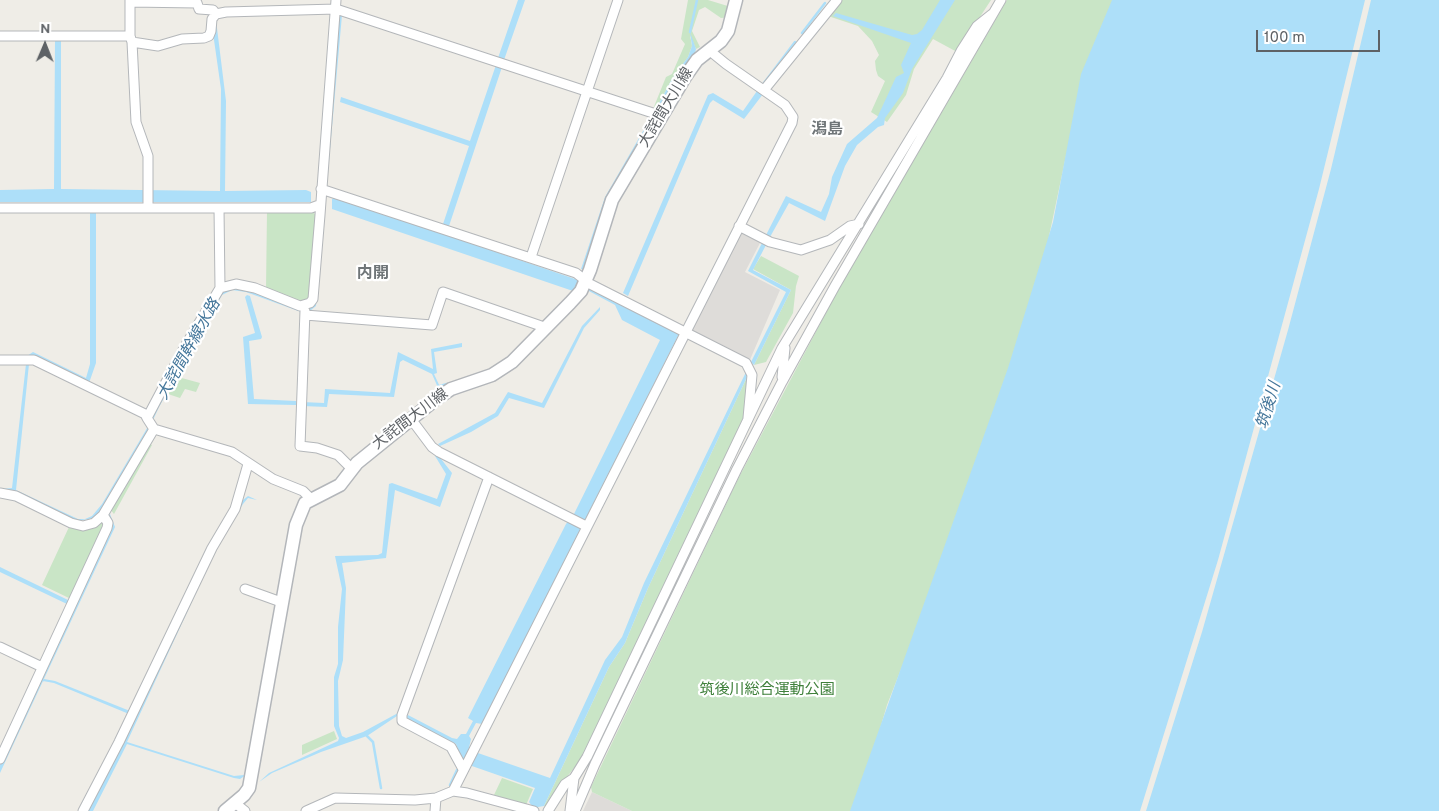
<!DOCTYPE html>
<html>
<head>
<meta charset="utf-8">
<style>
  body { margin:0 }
  #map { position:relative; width:1439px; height:811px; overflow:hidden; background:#efede7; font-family:Overpass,sans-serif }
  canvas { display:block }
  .north { position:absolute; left:20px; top:20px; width:50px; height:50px; -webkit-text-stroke:4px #fff; paint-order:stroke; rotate:1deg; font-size:14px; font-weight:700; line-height:20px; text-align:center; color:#5e6266 }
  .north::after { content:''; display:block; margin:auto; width:18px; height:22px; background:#5e6266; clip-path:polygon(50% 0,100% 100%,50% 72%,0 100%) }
  .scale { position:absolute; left:1256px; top:30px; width:124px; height:22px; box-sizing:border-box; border:2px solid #5e6266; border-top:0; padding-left:6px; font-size:15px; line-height:18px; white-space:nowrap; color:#5e6266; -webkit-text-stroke:4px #fff; paint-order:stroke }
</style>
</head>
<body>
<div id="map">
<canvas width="1439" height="811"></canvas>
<div class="north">N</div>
<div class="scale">100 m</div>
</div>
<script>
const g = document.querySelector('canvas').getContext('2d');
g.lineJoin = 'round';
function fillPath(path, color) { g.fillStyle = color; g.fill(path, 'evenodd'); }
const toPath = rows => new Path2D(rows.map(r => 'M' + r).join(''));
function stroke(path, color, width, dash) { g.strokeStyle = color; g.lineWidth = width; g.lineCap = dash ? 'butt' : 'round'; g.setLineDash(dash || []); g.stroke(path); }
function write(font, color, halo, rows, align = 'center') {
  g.font = font + ' Overpass,"Noto Sans JP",sans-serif'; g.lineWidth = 4.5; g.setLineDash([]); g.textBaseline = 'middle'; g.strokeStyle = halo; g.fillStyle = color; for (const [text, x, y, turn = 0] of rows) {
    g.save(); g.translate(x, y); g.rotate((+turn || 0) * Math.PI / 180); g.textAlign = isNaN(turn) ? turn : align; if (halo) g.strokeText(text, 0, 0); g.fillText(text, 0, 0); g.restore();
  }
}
fillPath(toPath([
  [740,229,761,241,745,272,780,290,749,362,689,331],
  [592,792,632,811,583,811]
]), '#dedcd9');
fillPath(toPath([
  [688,0,708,0,731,7,730,17,721,18,705,7,699,10,692,31,700,47,696,49,690,35,692,46,688,57,672,79,656,109,653,109,666,77,672,74,685,44,681,39],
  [842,0,991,0,957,52,933,39,914,69,906,95,887,122,871,112,885,81,878,76,876,70,875,61,879,55,872,41,858,26,828,16],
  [1007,0,1136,0,1066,156,1034,307,909,649,887,705,856,811,632,811,592,792,591,787,738,479,838,290],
  [267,211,312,211,317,216,309,298,307,303,301,303,266,289],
  [761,256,799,276,796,286,793,313,766,362,754,365,791,290,753,269],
  [178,377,200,383,196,392,185,389,180,398,168,394],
  [747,377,744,420,583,757,562,783,549,806,544,806,609,667,625,643,648,588],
  [147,442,152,445,114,514,110,509],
  [102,520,104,526,71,599,42,585,69,527],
  [334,731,337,739,302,755,302,745],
  [502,778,533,789,526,805,494,795]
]), '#c9e5c6');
fillPath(toPath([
  [518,0,525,0,504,60,498,58],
  [940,0,955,0,912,69,903,93,885,118,884,125,878,127,857,145,845,166,825,221,789,203,770,237,766,235,786,196,821,212,829,194,832,177,847,144,877,118,896,77,904,73,901,65,911,43,833,16,836,13,912,35,917,34,922,30],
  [1112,0,1439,0,1439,811,850,811,1008,368,1053,222,1081,74],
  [338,15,342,15,316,306,310,311,301,312,246,292,232,290,222,295,159,407,148,431,104,507,94,518,76,521,1,489,12,488,26,364,29,364,16,490,78,519,85,519,92,516,102,504,146,430,187,349,223,290,239,288,308,309,311,307],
  [216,20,226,101,225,191,306,190,311,192,311,202,0,202,0,190,54,189,55,41,61,41,61,189,220,191,221,89,213,33],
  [690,32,696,49,695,53,660,109,656,109,672,79,688,57,692,46],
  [496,65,502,67,449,226,443,224,469,146,340,102,341,97,470,141],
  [757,91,763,94,744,119,713,100,710,103,628,296,623,293,708,95,713,93,743,111],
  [650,119,653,122,584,270,581,269,605,197],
  [335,197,578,280,578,284,573,291,332,209,332,199],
  [90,211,96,211,96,363,89,383,27,356,33,352,86,378,90,364],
  [762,243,766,245,753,270,791,290,754,365,751,362,786,292,748,271],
  [589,287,679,334,482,724,476,723,469,736,471,739,468,752,475,752,550,778,605,660,622,637,644,583,746,372,747,377,648,588,625,643,609,667,544,806,538,807,536,811,529,802,535,788,469,765,470,762,461,758,456,744,406,718,408,715,452,738,457,739,461,734,466,734,473,721,468,718,566,524,573,516,660,340,622,320,615,305,587,290],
  [247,295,250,296,262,337,261,339,249,341,254,399,296,401,296,405,248,404,243,337,255,333,245,297],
  [600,307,600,310,584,328,544,408,509,398,498,416,471,432,440,446,438,444,495,413,508,392,542,403,582,326],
  [462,343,462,347,434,352,437,373,434,374,441,389,439,390,432,374,403,360,400,362,394,397,329,394,327,407,302,406,302,402,324,403,325,389,390,393,398,352,433,369,431,349],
  [438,455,452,473,440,507,395,490,386,558,342,563,346,588,343,660,338,681,339,726,342,736,346,738,363,732,398,713,397,716,367,736,321,752,272,773,259,782,269,773,338,741,339,738,334,726,334,677,338,664,338,627,342,589,335,556,378,555,382,553,389,484,392,483,437,499,446,474,435,456],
  [248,496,257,500,248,498,243,504,215,552,127,742,234,776,244,775,246,769,246,775,240,779,234,778,127,744,93,811,87,811,122,746,214,550,243,500],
  [110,514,115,527,0,773,0,765,41,676,113,526,108,516],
  [0,567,68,600,67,604,0,572],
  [44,679,55,681,130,711,129,714,54,683,43,681]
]), '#addff9');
fillPath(toPath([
  [1365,0,1371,0,1331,169,1288,330,1202,632,1146,811,1140,811,1218,560,1319,189]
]), '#efede7');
stroke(toPath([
  [690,32,697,0],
  [802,33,825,3],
  [764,83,795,42],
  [440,386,447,384],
  [367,736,373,742,381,788],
  [450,785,457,770]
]), '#addff9', 2.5);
const street = toPath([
  [130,0,130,36,132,42,136,122,148,156,148,208],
  [130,2,197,3,199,9,213,10,216,14],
  [0,36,130,36],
  [132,42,158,46,182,39,204,38,209,36,211,31,212,19,216,14,226,12,336,9,662,116],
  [764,90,837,0],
  [321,189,576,273,590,284,746,363,752,375,748,418],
  [0,208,311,208,319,205],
  [219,208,220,288],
  [739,226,770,242,801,250,830,240,850,226,859,224],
  [531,257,618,0],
  [305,311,300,446,317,448,338,455,352,469],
  [305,315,432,325,443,292,547,328],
  [0,360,34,360,145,414,147,418],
  [782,377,785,348],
  [411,419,432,447,439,452,586,526],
  [154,429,232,452,273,479,303,491,311,499],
  [0,493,16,496,71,523,83,526,94,523,103,515,154,429,147,418,185,346,220,288,236,284,255,288,300,306,310,303,313,299,320,215,336,0],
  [245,589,281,602],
  [0,647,42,667],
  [0,759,107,528,108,523,103,515],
  [463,769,451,747,402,721,402,715,489,477],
  [574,778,587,757,782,348,947,78,961,51,977,26,992,14],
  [453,791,792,123,793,117,785,105,726,64,710,51],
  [235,803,245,811],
  [83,811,119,742,212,548,235,509,248,464],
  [306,811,335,798,415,800,436,798,453,791,467,793,534,811],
  [435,811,436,798],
  [548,811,565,784,574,778,570,811],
  [575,811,595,764,737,469,782,382,835,286,1001,0]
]);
const secondary = toPath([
  [225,811,244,795,249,788,296,525,305,503,340,485,357,463,436,399,451,389,492,375,512,362,570,303,581,291,590,270,612,200,685,77,697,60,721,41,728,31,736,0]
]);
stroke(street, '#b4b7ba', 11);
stroke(secondary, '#b3b6ba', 15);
stroke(street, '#fff', 9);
stroke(secondary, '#fff', 12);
write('15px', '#5e6266', '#fff', [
  ["大詫間大川線",667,108,-59],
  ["大詫間大川線",411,420,-37]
]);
write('15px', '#3f803b', '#fff', [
  ["筑後川総合運動公園",767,691]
]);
write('bold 16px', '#6f7578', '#fff', [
  ["潟島",827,131],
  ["内開",373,275]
]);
write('italic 16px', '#44769a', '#fff', [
  ["大詫間幹線水路",190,350,-61],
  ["筑後川",1270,406,-73]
]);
</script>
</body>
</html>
